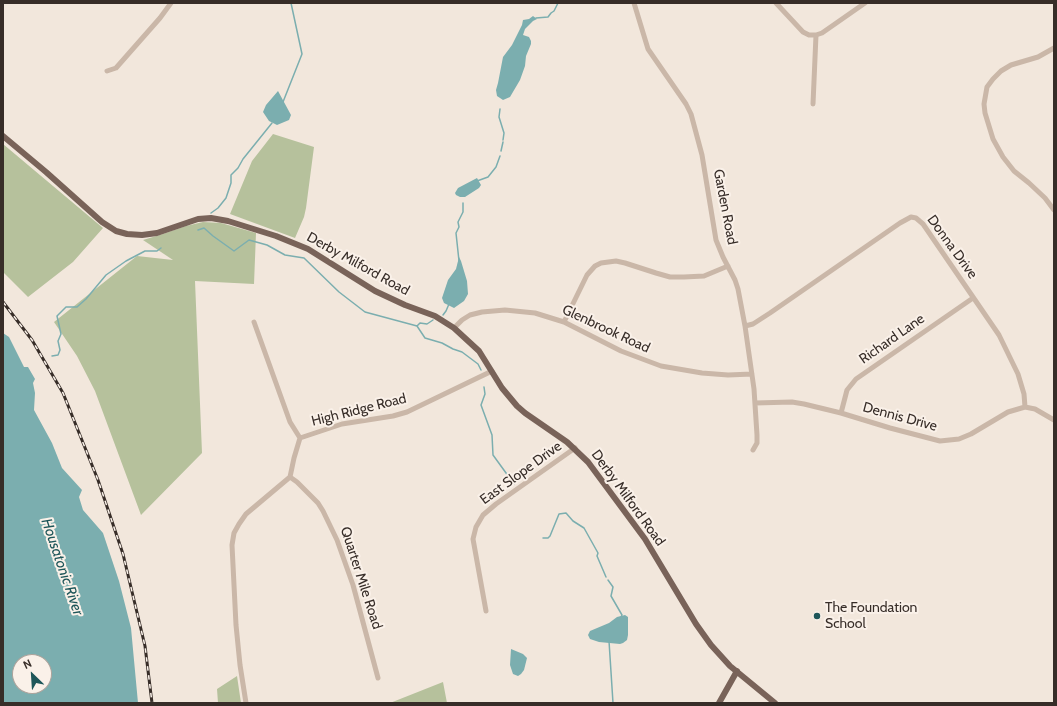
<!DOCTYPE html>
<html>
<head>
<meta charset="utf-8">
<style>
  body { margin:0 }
  #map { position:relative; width:1057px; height:706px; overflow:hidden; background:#f2e7dc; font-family:Cabin,sans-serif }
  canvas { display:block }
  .frame { position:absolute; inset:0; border:4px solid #372d28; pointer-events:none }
  .north { position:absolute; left:12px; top:654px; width:40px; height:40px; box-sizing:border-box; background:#faf1e9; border:1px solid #aca39c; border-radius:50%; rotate:335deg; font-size:11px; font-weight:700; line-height:16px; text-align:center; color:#372d28 }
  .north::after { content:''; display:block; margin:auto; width:14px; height:18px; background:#1e5659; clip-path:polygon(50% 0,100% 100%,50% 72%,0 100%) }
</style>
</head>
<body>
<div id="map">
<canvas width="1057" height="706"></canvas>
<div class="frame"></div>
<div class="north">N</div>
</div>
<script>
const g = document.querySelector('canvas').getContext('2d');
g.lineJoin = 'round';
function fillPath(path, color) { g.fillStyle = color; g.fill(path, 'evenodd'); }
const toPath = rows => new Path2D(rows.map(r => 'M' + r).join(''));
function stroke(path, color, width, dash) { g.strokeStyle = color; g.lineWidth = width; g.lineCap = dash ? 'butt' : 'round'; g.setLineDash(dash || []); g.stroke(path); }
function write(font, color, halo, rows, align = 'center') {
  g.font = font + ' Cabin,sans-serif'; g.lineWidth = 4; g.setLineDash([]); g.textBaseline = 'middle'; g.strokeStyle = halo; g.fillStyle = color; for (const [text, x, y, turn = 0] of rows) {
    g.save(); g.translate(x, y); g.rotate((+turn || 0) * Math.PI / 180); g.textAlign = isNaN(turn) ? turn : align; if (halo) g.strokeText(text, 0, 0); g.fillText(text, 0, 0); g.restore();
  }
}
fillPath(toPath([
  [273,134,314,147,306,208,304,217,295,238,230,214,252,161],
  [3,144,103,228,73,262,28,297,3,272],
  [203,222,221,223,256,233,254,284,195,281,202,453,141,515,95,391,77,356,54,322,137,256,173,260,143,240,163,234,186,226],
  [237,676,241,703,218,703,217,689],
  [443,682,447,703,390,703]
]), '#b6c19c');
fillPath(toPath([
  [533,16,537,19,533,21,525,29,523,35,529,37,531,41,531,44,526,56,525,66,520,80,510,97,503,100,497,96,496,90,498,83,503,57,512,45,522,25,523,20,529,19],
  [278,91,291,115,289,120,277,125,269,121,263,112,266,105],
  [477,178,481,185,479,188,465,197,460,197,456,195,455,193,458,188],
  [459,257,461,261,467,281,468,294,464,301,454,308,444,303,442,298,448,280,456,269],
  [3,333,9,337,24,367,28,367,35,379,33,383,35,393,34,410,52,443,62,468,82,490,79,497,83,510,103,533,119,581,131,628,138,703,3,703],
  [20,662,44,662,44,686,20,686],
  [625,615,628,617,628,635,627,640,623,643,620,644,599,642,590,639,588,635,590,631,609,623,617,617],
  [511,649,523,654,527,658,524,670,521,674,518,676,513,674,510,665]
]), '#7baeaf');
stroke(toPath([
  [536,18,548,17,551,13,554,11,558,3],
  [283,102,302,54,291,3],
  [500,109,499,117,504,133,503,140],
  [501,151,503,142],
  [477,181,488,177,496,167,500,156],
  [211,213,218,208,226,198,231,183,231,175,238,168,243,159,272,123],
  [198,230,204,228,213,236,234,251,249,240,267,245,285,255,304,258,339,292,365,312,417,326,420,323,427,324,433,320],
  [459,261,456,233,459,227,458,222,463,212,463,203],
  [443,315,446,311,449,304],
  [417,326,425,338,442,343,453,349,462,352,478,364,481,370],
  [52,356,58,355,60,350,58,341,61,334,57,316,66,307,77,307,86,299,106,275,126,261,145,251,157,251,161,248],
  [484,387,485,394,481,405,492,435,493,455,514,484],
  [543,538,548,538,550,536,559,514,566,513,573,521,584,528,598,553,597,556,606,577],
  [608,580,613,587,611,596,622,615,621,617],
  [609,641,613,703]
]), '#7baeaf', 1.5);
stroke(toPath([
  [634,3,648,49,686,104,691,114,702,155,716,240,723,257,735,280,738,289,745,326,754,389,757,435,757,443,753,450],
  [776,3,803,32,809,35,816,35,822,33,865,3],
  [1054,48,1038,57,1011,65,1001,71,993,79,987,87,984,104,985,113,993,139,1003,157,1014,171,1029,183,1045,198,1054,210],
  [107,71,116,68,160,18,171,3],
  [813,104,816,35],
  [254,322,290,422,300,438],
  [564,322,587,275,595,266,601,263,616,261,625,263,656,273,670,277,684,277,704,276,728,266],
  [745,326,753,324,770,313,900,223,911,217,916,218,923,224,999,335,1018,374,1024,394,1025,407],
  [454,328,462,320,470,315,482,312,505,310,535,313,564,322,621,351,661,366,702,373,728,375,752,374],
  [755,403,792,402,804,404,841,413,890,428,940,441,959,439,971,434,1008,412,1025,407,1035,409,1054,420],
  [841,413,847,390,856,379,973,298],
  [290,477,297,482,318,503,323,511,337,540,353,585,378,678],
  [486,611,473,539,476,527,483,515,496,504,575,448],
  [246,703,240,665,236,625,232,545,234,533,239,524,246,514,290,477,294,458,300,438,342,424,393,416,407,412,492,371]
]), '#cab7a8', 5);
stroke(toPath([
  [3,136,46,172,102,222,116,231,127,234,142,235,157,233,198,219,211,218,228,221,276,236,308,249,375,291,405,305,435,316,454,328,479,351,502,388,517,406,525,413,567,442,588,462,645,539,696,624,711,645,730,666,775,703],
  [719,703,737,671]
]), '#796359', 6);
const rail = toPath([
  [3,302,32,340,63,393,98,480,123,554,145,646,152,703]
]);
stroke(rail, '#372d28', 3);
stroke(rail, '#faf1e9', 1.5, [4.5]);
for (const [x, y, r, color] of [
  [817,616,4,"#1e5659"]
]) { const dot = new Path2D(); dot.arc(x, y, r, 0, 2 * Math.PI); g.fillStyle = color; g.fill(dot); stroke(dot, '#faf1e9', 1.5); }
write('14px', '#372d28', '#faf1e9', [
  ["Garden Road",725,207,79],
  ["Donna Drive",952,247,54],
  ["Derby Milford Road",358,264,29],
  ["Glenbrook Road",606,329,25],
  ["Richard Lane",892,339,-35],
  ["High Ridge Road",359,410,-14],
  ["Dennis Drive",900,417,15],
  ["East Slope Drive",521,473,-36],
  ["Derby Milford Road",628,498,54],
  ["Quarter Mile Road",361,578,72]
]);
write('14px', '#372d28', '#faf1e9', [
  ["The Foundation",825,608],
  ["School",825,624]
], 'left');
write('italic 15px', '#1e5659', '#faf1e9', [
  ["Housatonic River",62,567,71]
]);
</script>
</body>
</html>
